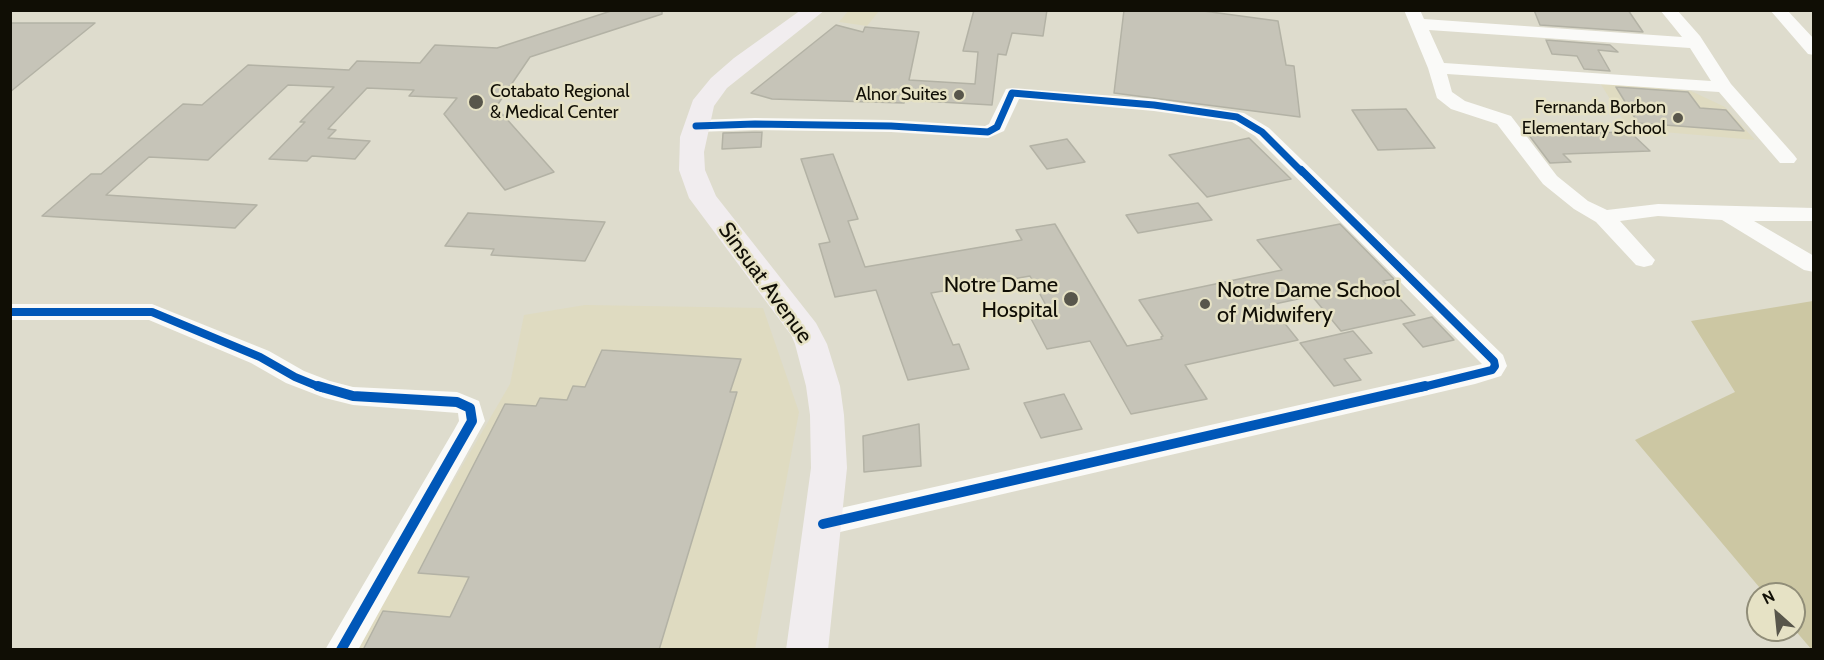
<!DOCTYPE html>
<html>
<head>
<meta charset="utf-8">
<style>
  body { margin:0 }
  #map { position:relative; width:1824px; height:660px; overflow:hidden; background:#dedccd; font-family:Cabin,sans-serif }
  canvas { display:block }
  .frame { position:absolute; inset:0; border:12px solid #100e05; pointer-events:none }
  .north { position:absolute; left:1746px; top:582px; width:60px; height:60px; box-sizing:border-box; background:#e6e2c5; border:2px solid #908d78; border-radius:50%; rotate:333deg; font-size:16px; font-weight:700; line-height:24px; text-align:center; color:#100e05 }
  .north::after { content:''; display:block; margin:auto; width:21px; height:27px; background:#58564b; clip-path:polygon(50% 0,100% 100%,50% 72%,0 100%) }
</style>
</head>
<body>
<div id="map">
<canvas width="1824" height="660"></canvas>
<div class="frame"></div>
<div class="north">N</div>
</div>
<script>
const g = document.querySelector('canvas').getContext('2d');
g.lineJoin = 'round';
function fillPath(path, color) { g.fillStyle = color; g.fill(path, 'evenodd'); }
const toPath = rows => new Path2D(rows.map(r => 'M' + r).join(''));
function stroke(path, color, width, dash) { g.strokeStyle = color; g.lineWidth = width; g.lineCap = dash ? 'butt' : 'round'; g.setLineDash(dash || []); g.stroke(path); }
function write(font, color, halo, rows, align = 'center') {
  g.font = font + ' Cabin,sans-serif'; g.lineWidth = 5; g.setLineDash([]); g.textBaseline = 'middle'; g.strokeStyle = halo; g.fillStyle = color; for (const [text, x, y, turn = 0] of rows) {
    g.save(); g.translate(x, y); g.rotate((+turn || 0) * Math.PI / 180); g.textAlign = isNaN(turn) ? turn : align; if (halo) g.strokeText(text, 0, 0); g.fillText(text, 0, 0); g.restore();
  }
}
fillPath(toPath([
  [849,10,879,10,879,11,867,26,839,22],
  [1600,83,1691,91,1725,107,1755,140,1629,129],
  [585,305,763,308,799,412,755,649,355,650,510,384,524,315]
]), '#dfdbc1');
fillPath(toPath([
  [1813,301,1814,649,1812,650,1794,629,1794,594,1765,594,1635,440,1735,392,1691,321]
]), '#ccc7a3');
const building = toPath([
  [614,10,662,10,662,14,530,57,496,107,554,172,505,190,444,114,457,98,409,96,414,90,367,88,328,129,336,130,328,138,370,141,355,159,312,156,307,161,269,159,305,122,300,122,334,87,288,85,208,160,149,157,106,195,257,205,235,228,42,216,91,174,101,174,183,104,202,105,248,65,349,70,357,61,420,63,435,45,497,48,614,10],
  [974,10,1047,10,1043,36,1012,33,1006,55,998,54,992,105,905,100,904,103,772,99,751,93,836,25,863,32,865,27,919,32,909,80,975,84,978,52,963,51,974,10],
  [1124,10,1196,10,1278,21,1286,65,1294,66,1300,117,1114,93,1124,10],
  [1534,10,1628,10,1643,32,1540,25,1534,10],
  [10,23,95,23,10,92,10,23],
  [1546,40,1610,45,1618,52,1598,50,1610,71,1584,69,1577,56,1552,54,1546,40],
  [1616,87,1688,92,1700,108,1726,110,1744,131,1638,123,1616,87],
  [1406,109,1435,148,1378,150,1352,110,1406,109],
  [1522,126,1539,126,1546,134,1630,132,1650,151,1563,154,1571,162,1550,163,1522,126],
  [762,132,761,147,722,149,723,133,762,132],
  [1249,138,1291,179,1207,197,1169,155,1249,138],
  [1067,139,1085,162,1047,169,1030,146,1067,139],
  [833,154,858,219,848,221,865,267,1022,240,1016,230,1055,224,1127,346,1162,339,1161,337,1163,336,1139,300,1282,270,1257,240,1340,224,1394,279,1383,281,1415,315,1341,331,1312,296,1270,305,1298,340,1185,365,1207,399,1131,414,1090,341,1047,349,1028,313,1048,309,1030,276,931,293,953,345,959,344,969,369,908,380,876,290,835,297,819,244,830,242,801,159,833,154],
  [1198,203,1212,220,1138,233,1126,215,1198,203],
  [468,213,544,218,605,222,585,261,491,255,494,249,445,246,468,213],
  [1432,317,1454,340,1423,347,1403,324,1432,317],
  [1353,331,1372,353,1344,359,1361,380,1334,386,1300,343,1353,331],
  [602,350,741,359,730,392,737,392,659,650,363,650,383,611,450,617,469,577,418,573,505,404,536,406,540,398,567,400,573,386,585,387,602,350],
  [1064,394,1082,429,1041,438,1024,403,1064,394],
  [919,424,921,466,864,472,863,436,919,424]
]);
fillPath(building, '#c6c4b8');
stroke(building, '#b3b2a5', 1.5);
fillPath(toPath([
  [1404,10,1420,10,1424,19,1682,37,1660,10,1677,10,1700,36,1731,84,1794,155,1797,159,1794,163,1780,163,1719,92,1447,74,1452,92,1465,101,1511,116,1557,176,1588,201,1607,210,1658,204,1814,208,1814,221,1754,221,1814,256,1814,272,1804,270,1722,220,1658,216,1620,221,1655,260,1652,265,1644,267,1636,265,1596,222,1574,209,1543,184,1497,124,1451,109,1437,98,1428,68,1404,10],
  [1429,30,1690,48,1711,81,1444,63,1429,30],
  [1770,10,1787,10,1814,39,1814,55,1808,54,1770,10],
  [1012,88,1154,99,1244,113,1269,128,1503,355,1507,366,1501,376,1475,384,823,536,813,532,809,524,813,516,823,512,1482,364,1255,136,1232,122,1154,111,1019,99,1004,131,988,138,891,132,755,130,696,132,689,130,686,126,689,122,696,120,755,118,891,120,985,126,989,124,1006,89,1012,88],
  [10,304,152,304,269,351,304,371,330,381,353,387,457,392,479,401,485,421,358,650,325,650,454,430,459,421,458,413,353,405,325,398,286,383,251,363,149,320,10,320,10,304]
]), '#fafaf8');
fillPath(toPath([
  [801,10,825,10,727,88,714,106,704,152,705,170,716,196,816,323,827,344,840,386,844,415,847,468,828,650,786,650,811,468,810,415,806,386,795,344,791,335,689,198,679,170,680,137,693,100,711,78,734,58,801,10]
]), '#f1edef');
stroke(toPath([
  [696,126,755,124,891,126,988,132,997,127,1012,93,1154,105,1237,117,1262,132,1302,172]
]), '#0057b8', 7);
stroke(toPath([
  [1301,170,1494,361,1495,366,1492,370,1419,388],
  [10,312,152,312,260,357,295,377,322,388]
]), '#0057b8', 8);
stroke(toPath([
  [318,386,353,396,457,402,470,408,472,421,341,650],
  [823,524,1425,386]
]), '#0057b8', 10);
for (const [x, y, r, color] of [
  [959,95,6,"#58564b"],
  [476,102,8,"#58564b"],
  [1678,118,6,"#58564b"],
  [1071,299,8,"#58564b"],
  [1205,304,6,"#58564b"]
]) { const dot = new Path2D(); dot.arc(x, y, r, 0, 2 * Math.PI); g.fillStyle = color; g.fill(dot); stroke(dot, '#e6e2c5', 2); }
write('18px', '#100e05', '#e6e2c5', [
  ["Cotabato Regional",490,92,"left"],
  ["& Medical Center",490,113,"left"],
  ["Alnor Suites",947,95],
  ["Fernanda Borbon",1666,108],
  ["Elementary School",1666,129]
], 'right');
write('22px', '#100e05', '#e6e2c5', [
  ["Sinsuat Avenue",765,283,54]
]);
write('22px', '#100e05', '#e6e2c5', [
  ["Notre Dame",1058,286],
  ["Hospital",1058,311],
  ["Notre Dame School",1217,291,"left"],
  ["of Midwifery",1217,316,"left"]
], 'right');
</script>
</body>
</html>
